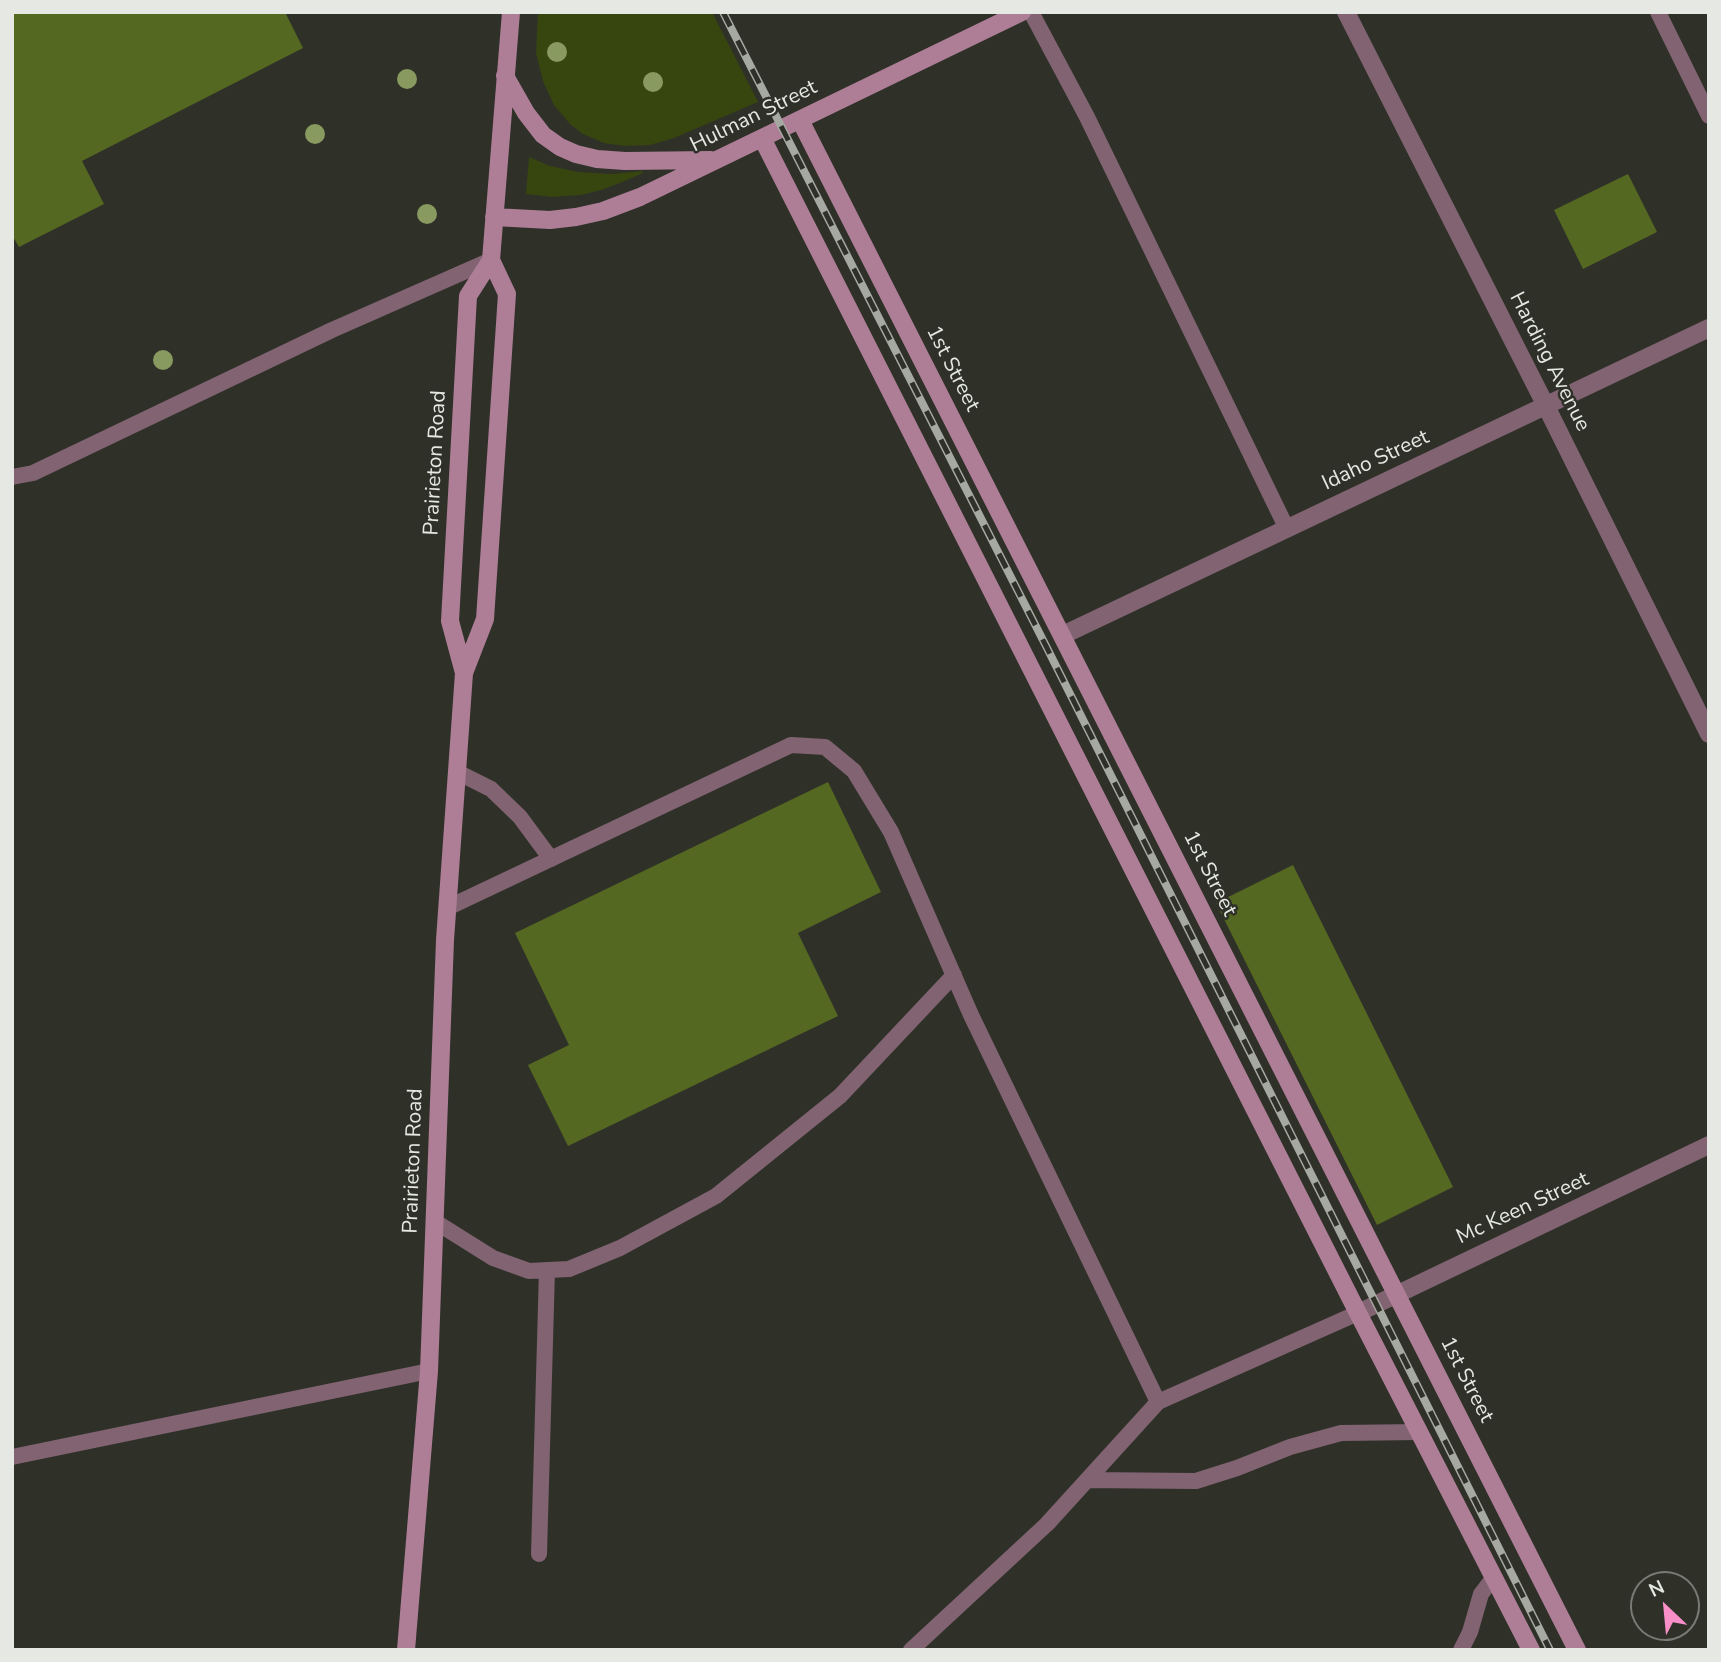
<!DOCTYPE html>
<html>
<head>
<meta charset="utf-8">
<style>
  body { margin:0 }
  #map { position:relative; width:1721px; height:1662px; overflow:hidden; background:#2f3129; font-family:"Nunito Sans",sans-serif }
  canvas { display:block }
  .frame { position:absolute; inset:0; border:14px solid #e6e8e3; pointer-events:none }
  .north { position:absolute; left:1630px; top:1571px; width:70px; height:70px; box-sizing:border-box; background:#2f3129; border:2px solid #787a73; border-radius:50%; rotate:334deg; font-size:19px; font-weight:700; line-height:28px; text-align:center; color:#e6e8e3 }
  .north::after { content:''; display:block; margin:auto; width:24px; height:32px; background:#f98fc9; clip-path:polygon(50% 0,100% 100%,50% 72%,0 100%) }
</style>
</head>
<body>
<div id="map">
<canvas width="1721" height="1662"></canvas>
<div class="frame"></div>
<div class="north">N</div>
</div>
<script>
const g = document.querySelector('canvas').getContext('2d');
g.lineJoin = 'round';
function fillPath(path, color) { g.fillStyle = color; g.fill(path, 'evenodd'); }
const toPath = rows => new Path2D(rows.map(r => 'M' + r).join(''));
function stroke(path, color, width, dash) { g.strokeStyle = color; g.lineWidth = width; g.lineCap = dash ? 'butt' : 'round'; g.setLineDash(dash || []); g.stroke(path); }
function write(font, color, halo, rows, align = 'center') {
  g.font = font + ' "Nunito Sans",sans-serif'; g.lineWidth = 5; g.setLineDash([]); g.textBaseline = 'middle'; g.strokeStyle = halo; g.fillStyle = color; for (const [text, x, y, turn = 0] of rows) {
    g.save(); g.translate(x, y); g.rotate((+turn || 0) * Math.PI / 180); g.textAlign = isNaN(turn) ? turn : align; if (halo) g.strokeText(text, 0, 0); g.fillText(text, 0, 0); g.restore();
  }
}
fillPath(toPath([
  [538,12,712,12,758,102,674,138,650,145,624,146,604,143,583,134,570,124,554,105,543,81,536,53],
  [529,157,550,166,578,172,612,174,643,171,641,174,620,183,601,190,581,195,552,197,526,194]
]), '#37450e');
fillPath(toPath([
  [12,12,285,12,303,48,82,161,104,204,19,247,12,235],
  [1628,174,1657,232,1583,269,1554,210],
  [828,782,881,892,798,933,838,1016,568,1146,528,1065,569,1045,515,933],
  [1293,865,1453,1187,1377,1225,1216,903]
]), '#556821');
stroke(toPath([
  [1031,12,1087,117,1287,529],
  [1658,12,1709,116],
  [12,477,33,473,332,330,491,260],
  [457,772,491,789,520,817,551,859],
  [447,908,791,745,825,747,854,771,891,832,971,1015,1158,1402,1358,1313],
  [434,1221,493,1258,529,1271,569,1269,620,1248,716,1196,840,1096,954,975],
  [12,1457,429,1371],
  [1087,1480,1196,1481,1237,1468,1290,1447,1341,1433,1419,1432],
  [539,1554,547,1270],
  [911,1650,1047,1524,1158,1402],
  [1461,1650,1470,1632,1481,1594,1494,1577]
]), '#816372', 16);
stroke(toPath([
  [1346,12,1546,406,1709,734],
  [1063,635,1709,328],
  [1358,1313,1709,1145]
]), '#816372', 18);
stroke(toPath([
  [505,76,526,113,543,135,560,147,576,154,597,159,625,161,711,160],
  [800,120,1577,1650],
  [762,138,1358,1313,1531,1650],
  [494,217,550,220,576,217,603,211,640,197,1022,12],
  [464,673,450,621,468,296,491,260],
  [406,1650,429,1371,445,940,464,673,485,619,507,294,491,260,511,12]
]), '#ae7e97', 18);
const rail = toPath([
  [723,12,1046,646,1550,1650]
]);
stroke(rail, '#a6a8a2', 8);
stroke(rail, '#2f3129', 5, [16]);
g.fillStyle = '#889a60';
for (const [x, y] of [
  [557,52],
  [407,79],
  [653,82],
  [315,134],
  [427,214],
  [163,360]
]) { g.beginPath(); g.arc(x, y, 10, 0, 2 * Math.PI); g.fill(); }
write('21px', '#e6e8e3', '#2f3129', [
  ["Hulman Street",754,117,-26],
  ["Harding Avenue",1549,362,63],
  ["1st Street",952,369,63],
  ["Idaho Street",1376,461,-25],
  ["Prairieton Road",436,463,-87],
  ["1st Street",1209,874,63],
  ["Prairieton Road",414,1161,-88],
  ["Mc Keen Street",1523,1209,-25],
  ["1st Street",1466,1380,63]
]);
</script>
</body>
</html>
